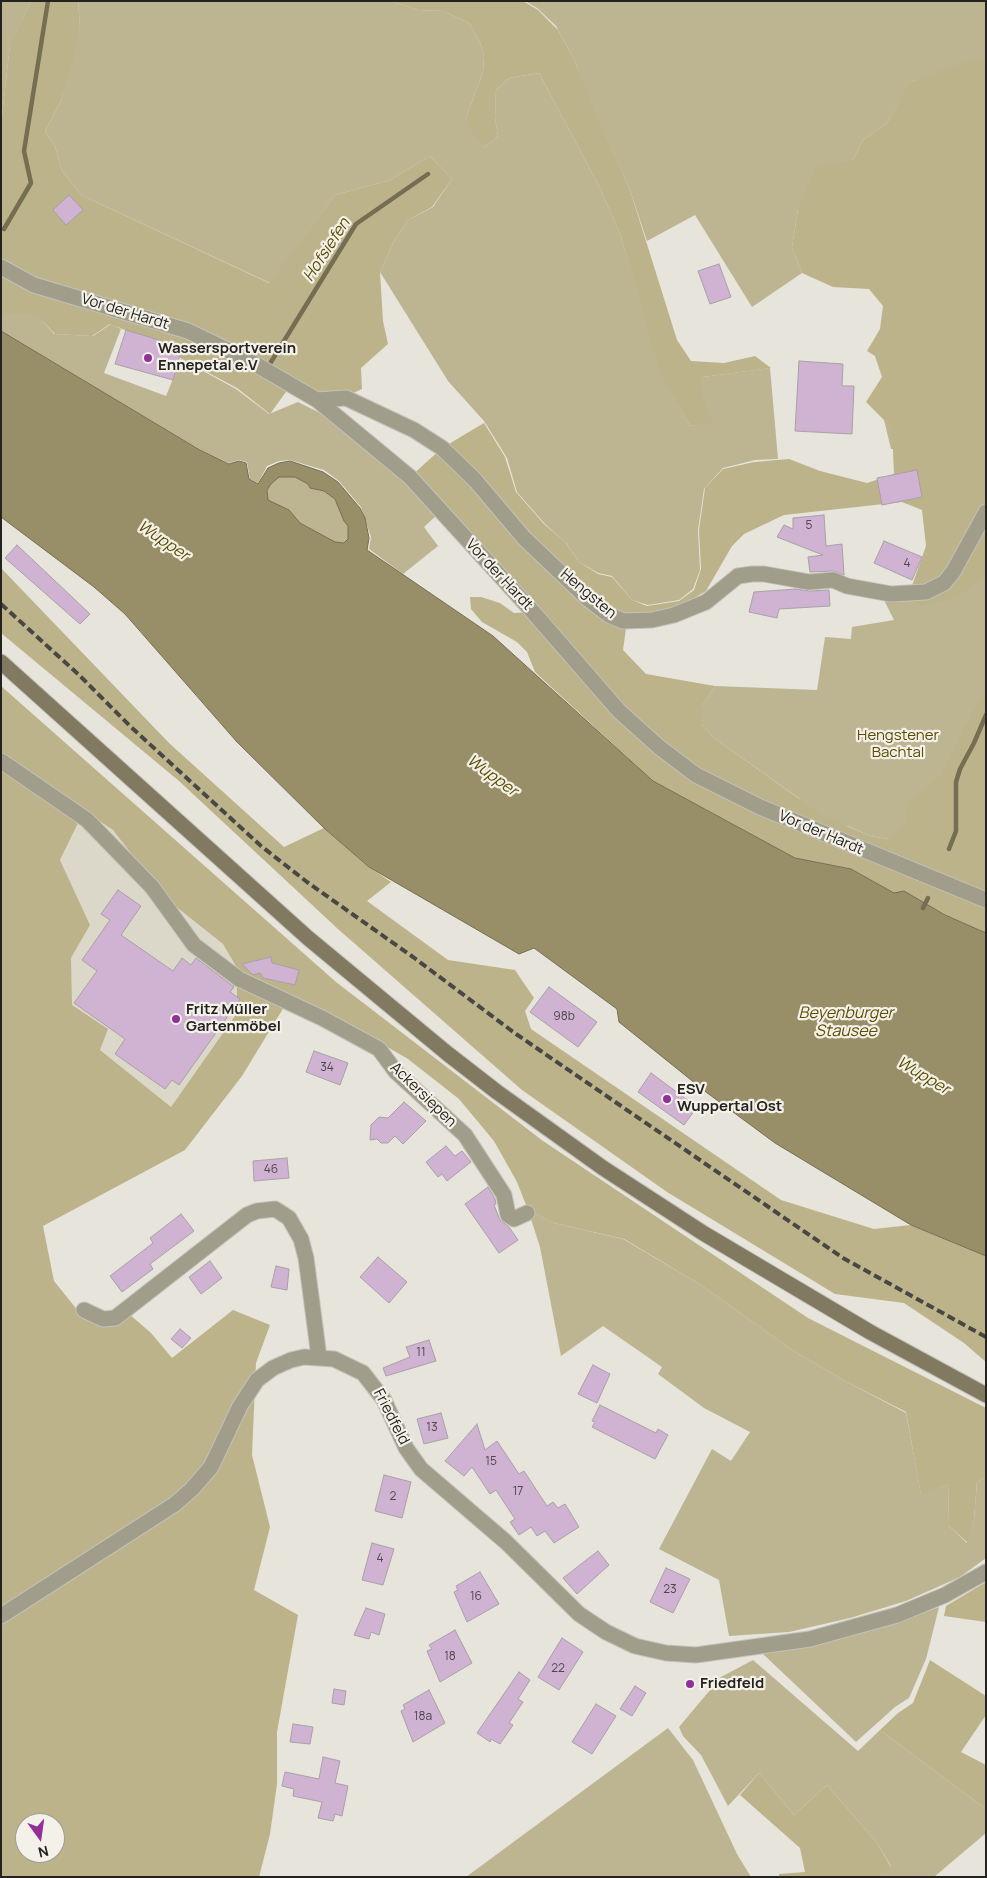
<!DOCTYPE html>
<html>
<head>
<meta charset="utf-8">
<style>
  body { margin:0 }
  #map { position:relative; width:987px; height:1878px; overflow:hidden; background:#e6e4db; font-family:Manrope,sans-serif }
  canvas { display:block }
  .frame { position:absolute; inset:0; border:2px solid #242320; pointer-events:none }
  .north { position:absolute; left:15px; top:1813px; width:50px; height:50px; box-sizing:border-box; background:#f3f1e8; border:1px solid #a09f98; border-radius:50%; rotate:166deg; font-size:14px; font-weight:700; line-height:20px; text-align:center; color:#242320 }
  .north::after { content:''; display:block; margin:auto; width:18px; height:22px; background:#913098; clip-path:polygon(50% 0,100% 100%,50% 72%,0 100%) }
</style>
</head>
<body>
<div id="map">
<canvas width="987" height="1878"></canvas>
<div class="frame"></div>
<div class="north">N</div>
</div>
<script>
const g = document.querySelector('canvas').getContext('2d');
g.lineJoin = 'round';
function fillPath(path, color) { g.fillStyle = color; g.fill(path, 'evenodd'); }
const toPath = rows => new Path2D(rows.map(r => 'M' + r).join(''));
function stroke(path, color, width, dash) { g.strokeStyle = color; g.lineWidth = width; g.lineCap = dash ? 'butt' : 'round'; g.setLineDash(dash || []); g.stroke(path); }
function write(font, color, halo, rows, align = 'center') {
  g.font = font + ' Manrope,sans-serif'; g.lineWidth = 4.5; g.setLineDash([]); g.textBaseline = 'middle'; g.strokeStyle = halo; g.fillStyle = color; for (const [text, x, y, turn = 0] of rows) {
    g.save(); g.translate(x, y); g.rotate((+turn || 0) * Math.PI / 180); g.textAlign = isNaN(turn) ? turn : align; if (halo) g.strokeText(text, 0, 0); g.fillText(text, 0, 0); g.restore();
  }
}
fillPath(toPath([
  [84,811,113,830,165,898,223,944,237,968,237,1013,171,1107,99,1050,108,1029,71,1006,71,958,90,925,60,860]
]), '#dcd8c9');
fillPath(toPath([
  [1,1,31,1,10,45,1,125],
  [78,1,391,1,418,10,443,11,469,23,480,42,484,56,483,72,466,118,485,147,498,136,495,118,496,90,509,78,539,73,600,188,620,234,661,372,690,426,712,421,701,395,703,377,770,368,778,459,755,460,723,468,704,489,698,530,700,570,693,589,679,600,648,605,632,600,612,576,598,573,579,562,566,543,545,524,517,492,507,458,484,421,448,381,380,272,394,241,408,220,433,207,452,179,430,156,390,180,335,195,270,283,81,195,62,171,55,146,45,131,61,101,80,26],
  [525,1,986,1,986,221,916,80,909,84,887,123,863,140,853,160,798,209,792,247,802,273,752,307,695,215,647,241,630,190,581,80,576,63,556,26,537,8],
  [986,286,986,816,888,839,870,836,848,826,836,825,799,803,800,799,714,738,702,725,702,706,715,686,817,690,825,637,851,639,852,627,894,620,883,598,944,588,928,503,906,449,891,449,884,420],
  [1,314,36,314,54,334,93,336,111,324,121,329,104,373,166,396,181,359,236,389,269,414,298,402,326,416,406,484,436,516,424,527,438,546,403,574,369,549,371,537,361,507,339,481,324,470,290,460,279,461,267,466,258,483,250,479,247,462,239,460,229,463,201,450,1,331],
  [288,476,295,477,308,484,310,488,324,491,335,499,344,520,348,526,348,539,344,543,335,542,300,523,289,510,268,500,267,490,271,483,279,477],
  [528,1210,554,1223,623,1239,701,1285,792,1350,845,1381,906,1413,921,1494,949,1484,948,1525,967,1543,974,1519,977,1482,986,1477,986,1558,960,1577,906,1601,850,1618,789,1632,729,1636,719,1580,659,1549,712,1449,731,1461,750,1432,704,1408,658,1374,662,1367,603,1326,561,1356,540,1247],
  [939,1607,926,1659,909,1698,895,1707,856,1742,763,1654,874,1630],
  [753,1660,858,1751,880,1730,986,1809,986,1833,934,1877,879,1877,891,1866,877,1843,827,1785,794,1815,759,1773,728,1806,701,1755,683,1736,679,1727,721,1677],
  [668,1728,693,1760,737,1854,751,1877,466,1877]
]), '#bdb492');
fillPath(toPath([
  [31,1,78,1,80,26,74,56,61,101,45,131,55,146,62,171,81,195,269,283,335,195,390,180,430,156,452,179,432,207,408,220,394,241,380,272,383,321,388,344,361,368,362,389,340,399,291,385,270,414,237,388,135,334,110,324,92,336,55,334,36,315,1,314,1,125,10,44],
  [391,1,523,1,538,10,558,30,575,61,584,85,630,190,677,340,691,361,724,363,755,356,771,368,703,377,702,396,713,422,690,426,660,372,620,234,600,188,539,73,509,78,496,90,495,118,498,136,485,147,472,132,466,118,483,72,484,56,480,42,469,23,443,11,418,10],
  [975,60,986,62,986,574,959,596,947,601,920,606,909,594,926,546,922,510,902,502,784,515,744,534,732,546,706,591,681,606,647,613,627,621,623,650,646,674,715,686,702,706,702,725,714,738,822,815,870,836,888,839,906,822,908,803,940,776,972,713,986,693,986,933,894,893,851,869,795,858,653,781,535,672,527,652,517,642,482,622,471,609,470,597,481,597,500,603,514,613,532,612,410,477,442,448,484,423,505,457,516,492,544,524,565,542,579,562,598,574,612,577,632,600,647,606,679,601,694,590,701,569,699,530,705,488,723,469,754,462,789,459,820,471,867,483,894,474,892,428,866,402,882,377,875,356,867,351,880,329,883,306,869,289,833,287,802,273,792,247,798,209,815,168,853,160,863,140,887,123,909,83,949,67],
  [1,568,169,743,284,847,324,828,369,867,391,882,367,901,448,960,515,970,534,998,525,1011,531,1029,781,1200,874,1229,911,1225,986,1256,986,1362,964,1343,904,1303,835,1294,667,1192,522,1090,338,929,179,781,1,633],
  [1,686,336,982,543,1141,808,1318,986,1408,986,1477,977,1482,974,1519,968,1543,948,1525,949,1484,921,1495,906,1412,845,1381,792,1350,701,1285,624,1239,554,1223,528,1210,517,1182,494,1141,459,1099,408,1059,377,1041,284,1007,242,1076,185,1150,43,1226,54,1281,83,1317,129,1314,151,1333,172,1358,233,1310,270,1325,256,1363,252,1455,270,1527,254,1590,298,1615,277,1732,277,1784,270,1834,259,1877,1,1877],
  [84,811,113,830,165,898,223,944,237,968,237,1013,171,1107,100,1050,108,1029,72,1005,71,958,90,925,60,860],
  [25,1823,55,1823,55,1853,25,1853],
  [986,1582,986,1622,944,1616,946,1606],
  [930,1660,986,1696,986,1715,961,1752,986,1765,986,1809,880,1730,898,1713,913,1703],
  [759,1773,794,1815,827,1785,877,1843,891,1867,879,1877,779,1877,779,1874,805,1872,800,1848,740,1795]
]), '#bdb38b');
const water = toPath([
  [1,331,200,450,229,464,239,461,246,463,249,479,258,484,268,468,279,463,290,461,323,472,338,482,360,508,365,518,369,538,367,550,493,636,653,781,795,858,851,869,894,893,904,891,945,915,986,933,986,1256,911,1225,775,1143,706,1092,619,1022,617,1009,534,948,519,954,369,867,324,828,237,742,125,614,94,587,1,517,1,331],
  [279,477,295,477,308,484,310,488,324,491,335,499,344,521,348,526,348,539,344,543,335,542,300,523,289,510,268,500,267,490,271,484,279,477]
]);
fillPath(water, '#988e68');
stroke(water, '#756e52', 1);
stroke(toPath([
  [4,229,31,183,24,151,48,1],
  [271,362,356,224,428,174],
  [949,849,956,831,956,782,960,769,974,743,986,715],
  [923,908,928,898]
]), '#756e52', 4.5);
const building = toPath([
  [69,195,83,210,66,225,53,210,69,195],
  [719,264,731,297,710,304,698,271,719,264],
  [126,330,182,347,173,380,115,364,126,330],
  [799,361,843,364,842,386,854,386,852,434,795,431,799,361],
  [917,470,922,497,882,505,877,478,917,470],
  [824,515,826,546,842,544,844,575,833,571,810,572,808,557,823,555,777,537,784,525,793,529,793,518,824,515],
  [884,541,922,557,912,580,874,563,884,541],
  [17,545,90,614,80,624,5,558,17,545],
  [796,589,810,591,829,590,830,606,779,609,777,618,749,612,754,592,796,589],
  [118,890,141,906,121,935,173,971,182,958,191,965,196,958,234,987,230,992,240,999,179,1085,172,1080,165,1089,115,1054,125,1039,74,1003,97,971,82,960,110,920,101,914,118,890],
  [271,957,272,963,299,970,295,985,263,978,260,973,253,975,242,964,271,957],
  [549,987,597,1022,578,1047,530,1012,549,987],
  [314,1051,348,1063,340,1085,306,1072,314,1051],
  [651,1073,697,1107,684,1125,638,1092,651,1073],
  [404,1102,426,1121,403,1144,395,1136,388,1143,381,1143,377,1139,370,1140,371,1125,379,1117,388,1118,404,1102],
  [446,1146,455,1156,462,1151,471,1162,447,1181,442,1174,438,1177,426,1162,446,1146],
  [287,1158,289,1178,254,1181,253,1161,287,1158],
  [488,1187,495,1199,496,1204,494,1205,500,1220,509,1227,518,1240,499,1253,465,1204,488,1187],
  [181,1214,194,1231,150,1264,153,1269,122,1292,110,1276,153,1243,150,1238,181,1214],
  [378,1257,407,1282,389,1303,360,1277,378,1257],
  [210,1261,222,1278,201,1294,189,1277,210,1261],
  [276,1266,289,1269,287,1290,271,1287,276,1266],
  [180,1329,191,1338,182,1348,171,1339,180,1329],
  [429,1340,436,1361,386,1376,383,1368,410,1357,406,1347,429,1340],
  [593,1365,610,1374,597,1403,578,1394,593,1365],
  [600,1405,656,1433,658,1429,668,1435,655,1459,592,1427,595,1422,592,1421,600,1405],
  [441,1413,448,1438,424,1444,417,1419,441,1413],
  [477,1424,485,1450,497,1441,519,1474,524,1471,547,1506,553,1502,558,1508,565,1504,579,1527,554,1543,545,1531,537,1536,531,1527,519,1535,510,1522,515,1519,496,1490,490,1494,472,1467,464,1476,445,1461,477,1424],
  [384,1475,411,1482,402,1518,375,1511,384,1475],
  [372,1543,394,1549,383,1585,362,1580,372,1543],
  [598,1551,609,1565,577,1594,563,1578,598,1551],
  [666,1568,690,1579,673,1613,650,1602,666,1568],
  [480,1572,499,1604,467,1622,454,1592,458,1590,456,1586,480,1572],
  [366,1608,385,1614,379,1635,371,1632,369,1639,354,1635,366,1608],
  [455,1630,472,1663,440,1682,427,1651,432,1649,429,1645,455,1630],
  [562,1638,583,1652,559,1690,538,1677,562,1638],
  [519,1672,530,1680,518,1699,523,1702,509,1723,513,1725,500,1744,491,1739,490,1742,477,1733,519,1672],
  [635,1686,646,1693,632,1716,620,1709,635,1686],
  [334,1689,346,1691,344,1705,332,1703,334,1689],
  [429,1690,445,1723,413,1742,401,1711,405,1709,403,1705,429,1690],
  [596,1704,616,1716,592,1754,572,1742,596,1704],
  [293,1724,313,1727,310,1744,290,1742,293,1724],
  [323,1757,340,1761,335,1783,348,1786,342,1816,335,1814,333,1821,318,1818,322,1802,293,1796,294,1789,282,1786,285,1772,319,1779,323,1757]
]);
fillPath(building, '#d0b2d2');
stroke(building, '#a7a1a7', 1);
const street = toPath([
  [1,267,34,285,188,331,250,361,317,400,410,477,533,612,619,711,659,747,696,775,760,807,986,900],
  [317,400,346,398,414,430,442,448,475,480,524,538,588,599,609,615,623,621,652,620,674,615,706,602,738,576,752,574,764,574,809,582,833,580,847,586,891,594,926,592,944,583,953,572,986,512],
  [1,761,87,820,152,887,194,945,239,979,322,1018,379,1049,396,1072,465,1135,504,1195,508,1215,514,1219,527,1213],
  [84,1310,103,1319,115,1318,247,1215,257,1211,275,1209,289,1218,301,1239,306,1258,319,1357],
  [1,1616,175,1504,192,1489,211,1467,240,1406,257,1380,273,1368,291,1360,304,1357,334,1359,363,1373,384,1400,406,1448,421,1469,506,1542,579,1614,606,1632,635,1646,666,1653,696,1655,810,1639,897,1615,945,1595,986,1572]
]);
const secondary = toPath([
  [1,662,308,938,448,1054,497,1092,603,1168,703,1233,870,1332,986,1395]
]);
stroke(street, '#c3c1b9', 17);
stroke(secondary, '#c3c1b9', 17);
stroke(street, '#a19d8b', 15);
stroke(secondary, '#817a61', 15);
stroke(toPath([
  [1,604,78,674,131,727,261,846,307,882,413,957,516,1034,843,1258,986,1337]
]), '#484743', 4, [8, 4]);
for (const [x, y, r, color] of [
  [148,358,5,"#913098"],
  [176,1019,5,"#913098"],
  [667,1099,5,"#913098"],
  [690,1684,5,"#913098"]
]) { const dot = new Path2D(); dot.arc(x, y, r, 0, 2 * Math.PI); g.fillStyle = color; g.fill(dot); stroke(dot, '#f3f1e8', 2); }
write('12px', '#4f474c', null, [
  ["5",809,526],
  ["4",907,564],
  ["98b",564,1017],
  ["34",327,1068],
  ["46",271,1170],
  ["11",421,1353],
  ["13",432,1428],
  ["15",491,1462],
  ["17",518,1492],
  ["2",393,1497],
  ["4",380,1559],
  ["23",670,1590],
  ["16",476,1597],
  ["18",450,1657],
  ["22",558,1669],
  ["18a",423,1717]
]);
write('15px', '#242320', '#f3f1e8', [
  ["Vor der Hardt",125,312,17],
  ["Vor der Hardt",499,575,47],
  ["Hengsten",588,594,40],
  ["Vor der Hardt",821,833,23],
  ["Ackersiepen",423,1095,44],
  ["Friedfeld",391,1417,63]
]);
write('bold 15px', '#242320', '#f3f1e8', [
  ["Wassersportverein",158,349],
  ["Ennepetal e.V",158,366],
  ["Fritz Müller",186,1010],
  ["Gartenmöbel",186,1027],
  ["ESV",677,1090],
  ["Wuppertal Ost",677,1107],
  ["Friedfeld",700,1684]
], 'left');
write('15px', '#5a4b00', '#f3f1e8', [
  ["Hengstener",898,736],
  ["Bachtal",898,753]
]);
write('italic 16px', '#5d4d04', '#f3f1e8', [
  ["Hofsiefen",327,250,-57],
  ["Wupper",163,541,34],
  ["Wupper",492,776,36],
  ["Beyenburger",846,1014],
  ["Stausee",846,1032],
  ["Wupper",923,1076,31]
]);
</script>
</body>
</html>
